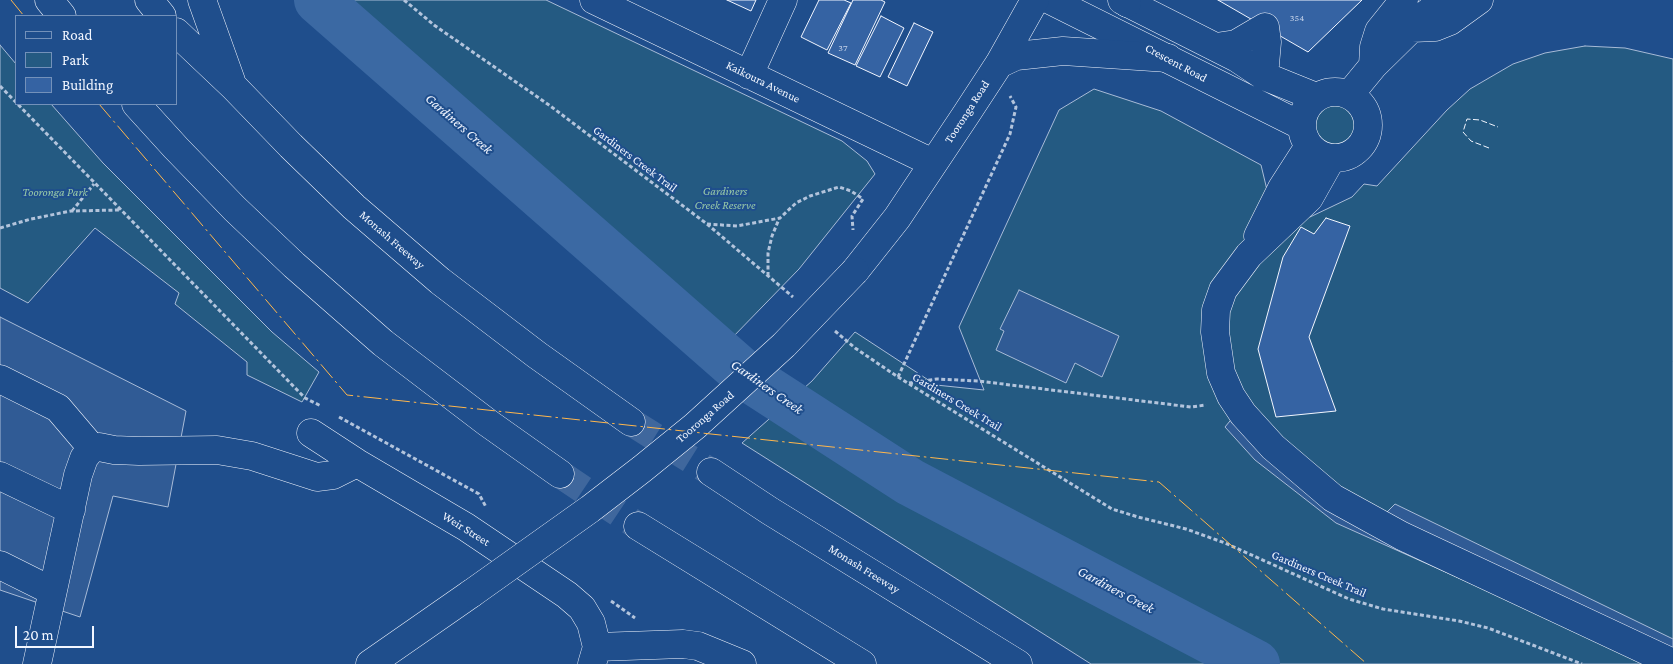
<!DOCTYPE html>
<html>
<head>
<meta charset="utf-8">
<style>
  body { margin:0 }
  #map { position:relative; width:1673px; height:664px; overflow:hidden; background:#1f4e8c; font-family:"Crimson Pro",serif }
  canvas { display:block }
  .legend { position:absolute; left:15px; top:15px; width:162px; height:90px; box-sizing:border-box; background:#1f4e8c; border:1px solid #7391ba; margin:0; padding:6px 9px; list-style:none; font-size:15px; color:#f2f6ff }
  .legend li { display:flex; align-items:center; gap:10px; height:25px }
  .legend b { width:25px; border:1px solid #7391ba }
  .scale { position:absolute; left:15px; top:626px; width:79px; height:22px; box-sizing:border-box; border:2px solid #f2f6ff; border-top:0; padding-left:6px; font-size:15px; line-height:18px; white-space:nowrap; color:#f2f6ff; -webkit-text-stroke:4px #1f4e8c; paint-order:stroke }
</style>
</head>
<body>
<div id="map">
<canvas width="1673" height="664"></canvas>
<ul class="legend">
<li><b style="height:6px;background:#1f4e8c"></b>Road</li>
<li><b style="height:14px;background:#245a82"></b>Park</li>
<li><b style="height:14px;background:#3563a3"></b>Building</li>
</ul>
<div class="scale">20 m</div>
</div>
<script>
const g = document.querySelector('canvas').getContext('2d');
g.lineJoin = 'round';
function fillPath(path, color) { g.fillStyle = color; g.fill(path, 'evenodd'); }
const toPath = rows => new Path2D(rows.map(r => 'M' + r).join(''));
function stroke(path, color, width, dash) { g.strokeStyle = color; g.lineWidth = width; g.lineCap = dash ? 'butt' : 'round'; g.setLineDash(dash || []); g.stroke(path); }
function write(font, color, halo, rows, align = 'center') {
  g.font = font + ' "Crimson Pro",serif'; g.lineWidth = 4; g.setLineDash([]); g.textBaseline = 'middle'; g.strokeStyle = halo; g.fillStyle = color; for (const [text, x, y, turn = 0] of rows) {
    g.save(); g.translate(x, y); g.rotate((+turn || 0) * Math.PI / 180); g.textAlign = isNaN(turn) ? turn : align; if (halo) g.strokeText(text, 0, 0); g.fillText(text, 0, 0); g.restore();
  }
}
const green = toPath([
  [353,0,546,0,842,141,867,161,875,174,799,269,730,340,462,103,353,0],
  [0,45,16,64,16,104,51,104,103,163,272,332,319,372,302,402,247,375,247,362,175,304,179,293,95,228,28,303,0,288,0,45],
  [1585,46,1625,48,1673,59,1673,664,1091,664,742,443,812,381,855,332,936,385,984,390,959,327,1059,110,1094,89,1161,111,1261,165,1267,190,1310,217,1352,197,1364,184,1377,186,1447,110,1470,89,1513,64,1545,53,1585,46],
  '1313 124a21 21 0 1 1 42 0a21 21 0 1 1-42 0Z'
]);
fillPath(green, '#245a82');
stroke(green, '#a8bbd7', 1);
const parking = toPath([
  [1019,290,1119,336,1102,377,1075,363,1066,383,996,350,1004,331,1000,329,1019,290],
  [0,317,186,411,168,507,113,496,80,617,0,590,0,317],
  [1239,410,1381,518,1395,504,1673,639,1673,664,1651,664,1336,523,1255,460,1225,427,1239,410]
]);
fillPath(parking, '#305b95');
stroke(parking, '#a8bbd7', 1);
stroke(toPath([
  [318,0,749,378,910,482,1256,664]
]), '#3b69a3', 48);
const building = toPath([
  [727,0,756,0,751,11,727,0],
  [819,0,844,0,851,3,827,50,801,37,819,0],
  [853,0,881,0,885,2,855,65,828,53,853,0],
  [1218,0,1362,0,1308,52,1218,0],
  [881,16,904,28,880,77,856,66,881,16],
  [914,23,933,32,907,86,888,77,914,23],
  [1326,218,1350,226,1309,337,1336,411,1276,417,1258,349,1283,257,1301,227,1314,234,1326,218]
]);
fillPath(building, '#3563a3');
stroke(building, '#f2f6ff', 1);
stroke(toPath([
  [631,422,711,472],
  [560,474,638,526]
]), '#3f679d', 28, [28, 14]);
const minor = toPath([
  [594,0,933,163],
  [1050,0,1302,126],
  [1122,0,1237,58,1264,76,1316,97],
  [1412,28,1435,27,1450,21,1479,0],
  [1216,47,1236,44,1265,27,1267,42,1264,76],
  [1373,66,1374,47,1379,31,1404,0],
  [749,75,783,0],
  '1302 125a33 33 0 1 1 66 0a33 33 0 1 1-66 0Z',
  [1350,94,1373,66,1426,14,1444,0],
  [1331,159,1309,198,1249,255,1223,290,1216,310,1215,332,1221,373,1231,396,1243,414,1273,447,1333,498,1402,536,1673,663],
  [1258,236,1282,188,1309,146],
  [0,379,58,408,92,448],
  [311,433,357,463,466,527,567,595,582,608,591,623,597,647,592,664],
  [0,476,71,510],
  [0,565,52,591],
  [597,647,683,644,698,646,742,664],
  [37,664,78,475,84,458,92,448,99,447,114,450,139,451,217,450,252,456,317,477,333,475,357,463]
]);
const major = toPath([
  [1126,0,1127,3],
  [999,64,1016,56,1063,51,1168,58],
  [855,271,897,218,967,113,999,64,1035,0],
  [370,664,472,593]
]);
const highway = toPath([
  [49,0,62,16],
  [149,0,162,16],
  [202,0,231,81],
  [176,32,233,86,291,146,354,207,440,281,537,355,631,422],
  [136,104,176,148,235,209,294,265,383,343,488,423,560,474],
  [711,472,770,511,1018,664],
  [638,526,862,664]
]);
stroke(minor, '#f2f6ff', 29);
stroke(major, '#f2f6ff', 29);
stroke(highway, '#f2f6ff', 29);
stroke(toPath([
  [404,0,434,25,549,105,707,224,793,297],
  [0,86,305,398,321,406],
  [72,211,94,184],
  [707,224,737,226,780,218,796,203,810,196,839,187,851,191,863,199,852,216,853,230],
  [0,228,31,219,71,211,120,210],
  [768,276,768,253,772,236,779,219],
  [835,331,855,348,898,377,1112,509,1138,517,1186,529,1225,543,1349,599,1383,609,1459,621,1488,628,1582,664],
  [898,377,1010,134,1016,107,1010,96],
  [909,383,937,379,978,381,1191,407,1206,405],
  [339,417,479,494,486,507],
  [611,601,635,618]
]), '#b3c4dc', 3, [4, 2.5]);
stroke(minor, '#1f4e8c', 28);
stroke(major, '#1f4e8c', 28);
stroke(highway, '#1f4e8c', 28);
const majorBridge = toPath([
  [472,593,590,509,642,469,695,426,784,345,855,271]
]);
stroke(majorBridge, '#f2f6ff', 29, []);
stroke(majorBridge, '#1f4e8c', 28);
stroke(toPath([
  [1489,148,1471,141,1463,132,1467,119,1480,120,1498,127]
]), '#f2f6ff', 1, [6, 2.5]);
stroke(toPath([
  [11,0,24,16],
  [99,104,347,395,1159,482,1367,664]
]), '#ffb74d', 1, [18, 4, 2.5, 4]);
write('10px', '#c3d1e8', null, [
  ["354",1297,18],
  ["37",843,48]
]);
write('12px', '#f2f6ff', '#1f4e8c', [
  ["Crescent Road",1176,63,28],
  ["Kaikoura Avenue",763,82,26],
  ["Tooronga Road",967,112,-57],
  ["Gardiners Creek Trail",635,159,37],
  ["Monash Freeway",392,240,41],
  ["Gardiners Creek Trail",957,402,31],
  ["Tooronga Road",705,417,-41],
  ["Weir Street",466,529,32],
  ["Monash Freeway",864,569,32],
  ["Gardiners Creek Trail",1319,574,23]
]);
write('italic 12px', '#97c8a6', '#1f4e8c', [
  ["Gardiners",725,191],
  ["Creek Reserve",725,205],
  ["Tooronga Park",55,192]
]);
write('italic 14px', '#f2f6ff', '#1f4e8c', [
  ["Gardiners Creek",459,124,41],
  ["Gardiners Creek",767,387,35],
  ["Gardiners Creek",1116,590,28]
]);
</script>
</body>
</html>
